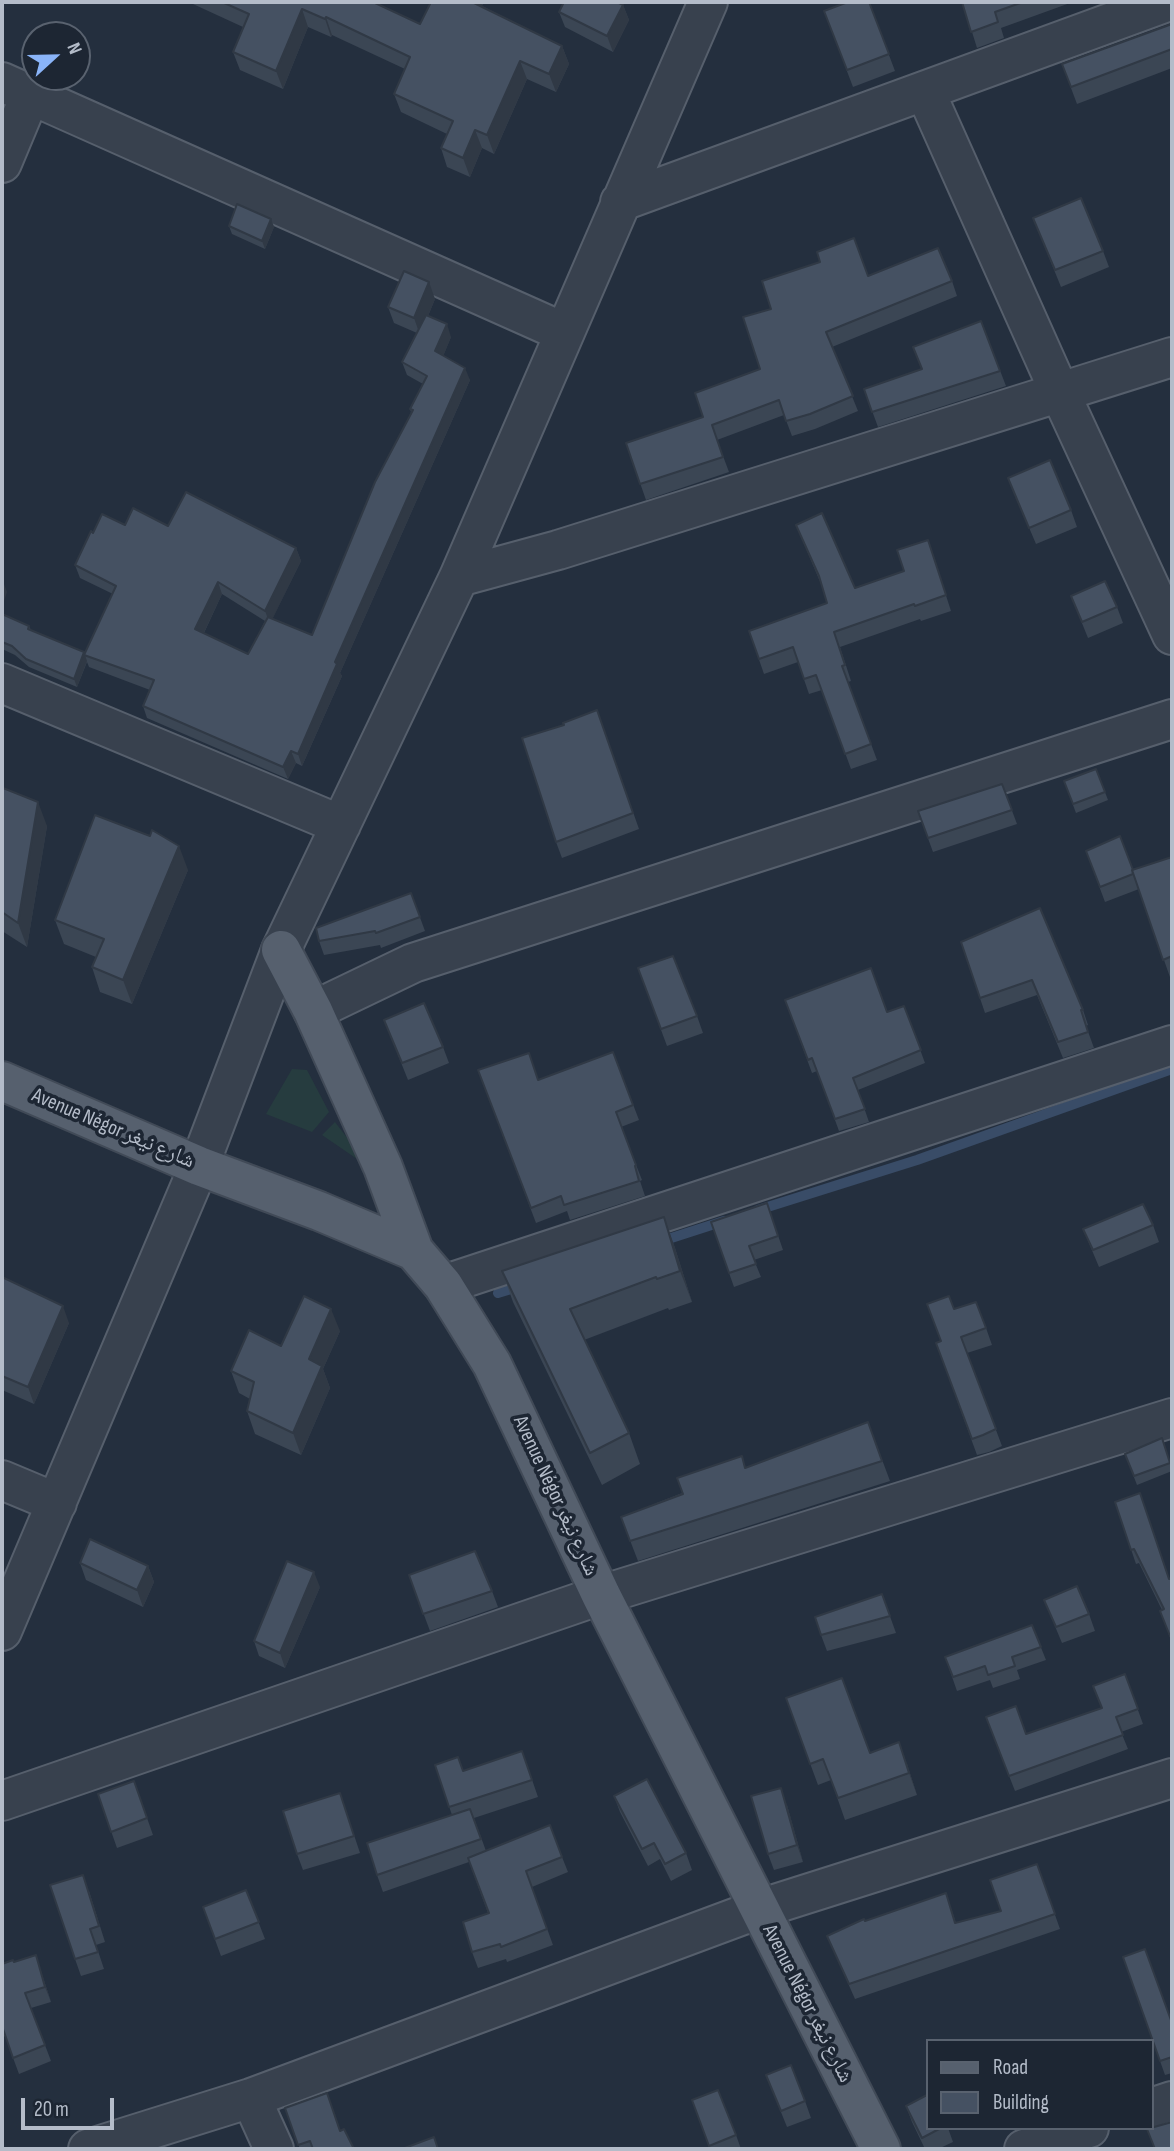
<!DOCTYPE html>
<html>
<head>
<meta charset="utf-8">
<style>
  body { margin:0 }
  #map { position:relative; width:1174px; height:2151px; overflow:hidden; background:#242f3e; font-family:"Sofia Sans Condensed",sans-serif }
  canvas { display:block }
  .frame { position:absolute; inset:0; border:4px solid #b4bcc9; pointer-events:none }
  .legend { position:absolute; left:926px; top:2039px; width:228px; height:91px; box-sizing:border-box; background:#1d2633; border:2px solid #59626f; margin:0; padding:9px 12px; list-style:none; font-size:21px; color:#b4bcc9 }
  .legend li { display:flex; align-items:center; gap:14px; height:35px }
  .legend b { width:35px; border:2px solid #59626f }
  .north { position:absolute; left:21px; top:21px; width:70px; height:70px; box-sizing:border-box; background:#1d2633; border:2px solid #59626f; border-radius:50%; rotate:68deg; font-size:19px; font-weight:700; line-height:28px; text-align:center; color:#b4bcc9 }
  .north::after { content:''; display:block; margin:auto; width:24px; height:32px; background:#8ab4f8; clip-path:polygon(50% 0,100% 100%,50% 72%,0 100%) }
  .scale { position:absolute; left:21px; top:2098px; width:93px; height:32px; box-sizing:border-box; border:4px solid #b4bcc9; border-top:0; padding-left:9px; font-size:21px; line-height:24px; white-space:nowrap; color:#b4bcc9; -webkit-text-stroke:5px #1d2633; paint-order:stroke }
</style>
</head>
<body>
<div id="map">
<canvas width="1174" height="2151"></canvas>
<div class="frame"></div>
<ul class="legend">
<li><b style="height:9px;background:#56606e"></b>Road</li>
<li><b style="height:19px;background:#455162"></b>Building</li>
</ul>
<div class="north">N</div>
<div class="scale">20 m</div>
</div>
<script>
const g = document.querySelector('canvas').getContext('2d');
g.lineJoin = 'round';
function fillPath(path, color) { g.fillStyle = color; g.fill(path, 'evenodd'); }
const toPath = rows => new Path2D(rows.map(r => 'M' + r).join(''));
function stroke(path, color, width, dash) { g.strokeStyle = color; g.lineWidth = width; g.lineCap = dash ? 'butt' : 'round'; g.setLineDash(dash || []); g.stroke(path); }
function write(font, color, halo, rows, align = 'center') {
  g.font = font + ' "Sofia Sans Condensed","Noto Naskh Arabic",sans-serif'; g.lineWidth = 7; g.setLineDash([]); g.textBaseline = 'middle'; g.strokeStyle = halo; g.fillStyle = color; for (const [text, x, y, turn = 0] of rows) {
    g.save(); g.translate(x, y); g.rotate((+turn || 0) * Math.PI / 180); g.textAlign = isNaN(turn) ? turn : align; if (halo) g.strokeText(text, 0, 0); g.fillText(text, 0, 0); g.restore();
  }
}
fillPath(toPath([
  [292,1069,307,1070,329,1112,312,1132,266,1114],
  [335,1122,361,1156,360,1161,322,1135]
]), '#263c3f');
stroke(toPath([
  [758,1210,917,1160,1172,1069],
  [662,1241,724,1221],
  [498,1293,521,1286]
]), '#394c67', 10);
const minor = toPath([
  [2,82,563,332],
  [925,91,1060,393,1172,635],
  [2,163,30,96],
  [620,202,1167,2],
  [459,577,558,550,1172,357],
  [2,683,341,825],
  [313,1011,413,963,1172,719],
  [443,1285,1172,1045],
  [2,1480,57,1503],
  [2,1631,199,1166,281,950,459,577,708,2],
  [2,1801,601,1595,1172,1418],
  [251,2098,274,2149],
  [1151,2108,1172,2101],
  [88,2149,251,2098,759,1909,1172,1778],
  [1024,2149,1089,2128]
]);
const major = toPath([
  [281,950,313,1011,383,1167,414,1251],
  [2,1081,199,1166,319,1211,414,1251,443,1285,492,1364,601,1595,881,2149]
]);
stroke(minor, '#565f6c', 42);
stroke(major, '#414a57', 42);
stroke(minor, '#38414e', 38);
stroke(major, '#56606e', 38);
fillPath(toPath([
  [192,2,373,2,420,24,431,2,484,2,482,6,562,46,569,64,556,92,527,79,494,154,482,148,470,177,447,167,441,148,447,134,401,112,394,94,405,69,332,35,331,37,308,27,283,89,240,70,233,52,243,27,193,4],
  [869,2,895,71,853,87,824,11],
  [957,2,1070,2,1070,3,1001,28,1004,38,977,48,963,3,958,4],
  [623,5,629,20,613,52,565,27,559,12],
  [1172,24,1172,68,1077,104,1062,64],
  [1033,218,1103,251,1109,267,1061,287],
  [271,219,274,227,265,249,232,234,229,226],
  [868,276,952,281,957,296,832,347,858,411,815,429,792,436,784,415,717,440,729,472,646,500,626,443,703,417],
  [435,299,428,316,451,337,443,356,470,380,340,673,342,676,302,766,296,763,288,779,147,718,143,706,150,690,89,667,87,662,77,687,29,667,15,655,2,649,2,614,29,626,31,630,85,654,113,594,80,578,75,565,93,533,125,525,168,526,296,548,301,561,272,619,312,635,411,412,410,409,423,384,407,375,402,362,417,333,394,323,388,307],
  [222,594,265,621,248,654,204,633],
  [981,321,1006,386,878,427,864,389,922,369],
  [1008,478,1071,510,1077,527,1036,544],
  [796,525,855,588,904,571,928,540,951,611,921,621,920,619,840,647,851,681,848,682,877,760,851,769,822,690,809,694,798,662,764,674,749,631,827,603,821,584],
  [1071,596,1117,607,1123,623,1088,638],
  [597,710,639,829,562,858,556,842,564,725],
  [1096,769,1108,800,1076,813,1064,781],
  [1002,784,1017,824,933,852,918,811],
  [2,793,47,826,27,947,2,931],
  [1086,851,1133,870,1172,857,1172,980,1171,980,1139,889,1105,902],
  [188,870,132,1004,100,992,92,967,96,957,64,944,55,920],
  [411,893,425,931,381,948,380,945,324,955,319,941],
  [1040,908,1083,1010,1088,1025,1086,1026,1094,1048,1063,1058,1037,995,985,1013,961,942],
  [638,968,697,1016,703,1033,667,1046],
  [785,1000,887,1012,904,1006,925,1063,858,1090,869,1122,839,1131,817,1071,812,1073],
  [384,1020,443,1047,449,1063,408,1080],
  [613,1052,639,1120,621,1127,642,1180,640,1181,645,1196,570,1220,567,1211,536,1223,478,1070,538,1080],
  [767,1203,783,1250,754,1260,761,1277,734,1287,711,1222],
  [664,1217,675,1248,692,1302,669,1310,668,1308,584,1340,629,1433,640,1464,602,1485,513,1302,502,1271],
  [1153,1225,1159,1242,1099,1267,1083,1229],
  [2,1277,69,1323,34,1404,2,1390],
  [954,1309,986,1328,992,1345,967,1353,1002,1446,989,1452,977,1455,936,1343,941,1341],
  [340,1331,323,1369,330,1388,301,1455,255,1434,247,1411,250,1399,239,1393,231,1371,281,1346],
  [868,1422,890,1481,638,1561,621,1517,746,1468],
  [1162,1438,1172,1467,1172,1471,1137,1485,1125,1454],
  [1115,1502,1169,1579,1172,1578,1172,1643,1160,1611,1162,1610,1139,1563,1136,1564],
  [80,1563,148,1566,154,1582,143,1607,86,1580],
  [409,1575,492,1591,498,1607,430,1631],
  [320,1587,285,1668,259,1656,254,1641],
  [882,1594,896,1633,827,1651,821,1635],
  [1044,1600,1089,1614,1095,1631,1062,1643],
  [1032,1625,1046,1660,1017,1670,1020,1679,993,1688,990,1680,957,1691,945,1657],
  [1125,1674,1143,1724,1121,1732,1128,1749,1015,1791,986,1717,1026,1734,1102,1708],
  [786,1698,870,1753,907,1764,917,1795,845,1820,831,1780,818,1785],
  [435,1765,463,1771,528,1768,538,1797,474,1818,486,1851,562,1857,568,1872,532,1887,553,1945,507,1962,506,1959,478,1968,472,1952,488,1913,469,1862,383,1892,377,1875,452,1815],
  [134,1781,153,1835,117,1848,98,1794],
  [340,1793,360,1853,303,1870,297,1854],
  [614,1796,686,1853,692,1870,671,1881,660,1859,648,1866,620,1812],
  [787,1805,803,1862,774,1870,768,1854],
  [1037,1864,1060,1929,855,1999,827,1936,865,1921,951,1908,956,1923,1001,1911],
  [246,1890,265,1939,221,1956,203,1907],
  [89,1891,105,1942,96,1945,104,1969,81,1976,75,1959],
  [1123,1957,1172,2023,1172,2073,1165,2075],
  [14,1962,41,1971,51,2002,31,2008,51,2061,19,2074,5,2036,2,2038,2,1964],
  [766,2075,805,2101,811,2118,787,2127],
  [692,2100,736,2135,741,2149,710,2149],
  [906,2106,927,2128,948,2128,953,2142,938,2149,925,2149,912,2122],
  [285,2108,340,2131,354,2149,300,2149]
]), '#3b4654');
fillPath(toPath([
  [469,2,484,2,475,18],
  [623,5,629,20,613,52,607,36],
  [302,9,308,27,283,89,276,71],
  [326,17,332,35,331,37,325,19],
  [562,46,569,64,556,92,549,74],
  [520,61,527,79,494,154,487,135],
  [475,130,482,148,470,177,463,158],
  [271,219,274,227,265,249,262,241],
  [429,282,435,299,420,335,414,318],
  [447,324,451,337,440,364,435,351],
  [465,368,470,380,340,673,342,676,302,766,298,754,335,662],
  [296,548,301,561,270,624,265,611],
  [218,582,222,594,200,641,195,629],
  [4,584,7,592,2,607,2,590],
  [84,652,87,661,77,687,74,679],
  [291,751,296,763,288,779,283,767],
  [38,802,47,826,27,947,18,923],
  [179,846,188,870,132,1004,123,980],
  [664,1217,675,1248,692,1302,680,1271],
  [63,1306,69,1323,34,1404,28,1387],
  [331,1309,340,1331,323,1369,330,1388,301,1455,293,1433,309,1359],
  [148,1566,154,1582,143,1607,137,1590],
  [314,1572,320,1587,285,1668,280,1653],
  [899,1742,907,1764,917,1795,909,1773],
  [781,1788,787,1805,803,1862,797,1845],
  [36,1955,41,1971,51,2002,45,1987]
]), '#303945');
const building = toPath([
  [222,2,373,2,420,24,431,2,472,2,562,46,549,74,520,61,487,135,475,130,463,158,441,148,453,121,394,94,410,57,326,17,325,19,302,9,276,71,233,52,249,14,222,2],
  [564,2,617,2,623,5,607,36,559,12,564,2],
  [848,2,869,2,889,54,847,70,824,11,848,2],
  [962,2,1023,2,995,12,998,22,971,32,962,2],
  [1172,24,1172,49,1071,87,1062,64,1172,24],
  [1081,198,1103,251,1055,270,1033,218,1081,198],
  [237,204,271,219,262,241,229,226,237,204],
  [854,238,868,276,938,248,952,281,826,332,853,396,810,414,786,421,779,400,712,425,723,457,640,484,626,443,703,417,695,393,760,369,743,317,771,309,762,281,820,262,817,252,854,238],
  [404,271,429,282,414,318,388,307,404,271],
  [426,315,447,324,435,351,465,368,335,662,337,664,298,754,291,751,283,767,143,706,154,680,84,655,116,586,75,565,91,531,93,533,102,514,125,525,133,508,168,526,186,492,296,548,265,611,218,582,195,629,248,654,268,617,312,635,375,482,413,410,410,409,427,376,402,362,426,315],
  [981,321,1000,371,872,412,864,389,922,369,913,347,981,321],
  [1050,460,1071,510,1029,528,1008,478,1050,460],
  [822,513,855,588,904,571,897,550,928,540,946,595,915,606,914,604,834,632,845,665,842,666,871,744,845,754,816,675,804,679,793,647,759,659,749,631,827,603,819,576,796,525,822,513],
  [1105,581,1117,607,1082,622,1071,596,1105,581],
  [2,614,29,626,28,629,84,652,74,679,26,659,12,646,2,642,2,614],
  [597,710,633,813,556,842,522,738,564,725,563,723,597,710],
  [1096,769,1105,792,1073,804,1064,781,1096,769],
  [1002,784,1012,810,928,838,918,811,1002,784],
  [3,788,38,802,18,923,2,912,2,793,3,788],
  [95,815,150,836,152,830,179,846,123,980,92,967,104,939,55,920,95,815],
  [1120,836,1133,870,1132,870,1133,874,1100,887,1086,851,1120,836],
  [1172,857,1172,956,1163,960,1132,870,1172,857],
  [411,893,420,917,376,933,375,931,319,941,316,928,411,893],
  [1040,908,1083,1010,1081,1010,1088,1032,1058,1042,1032,980,980,998,961,942,1040,908],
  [673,956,697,1016,661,1029,638,968,673,956],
  [871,968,887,1012,904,1006,921,1050,853,1078,865,1109,835,1119,812,1058,808,1060,785,1000,871,968],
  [424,1003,443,1047,402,1063,384,1020,424,1003],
  [613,1052,633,1105,616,1112,636,1165,635,1166,639,1181,564,1205,561,1196,531,1208,478,1070,529,1053,538,1080,613,1052],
  [767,1203,778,1236,749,1246,756,1264,729,1273,711,1222,767,1203],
  [1143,1204,1153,1225,1093,1250,1083,1229,1143,1204],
  [664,1217,680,1271,657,1279,656,1277,570,1309,629,1433,590,1453,502,1271,664,1217],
  [2,1277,63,1306,28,1387,2,1376,2,1277],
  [304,1296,331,1309,309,1359,322,1366,293,1433,247,1411,254,1382,231,1371,249,1330,281,1346,304,1296],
  [949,1296,954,1309,976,1302,986,1328,961,1337,996,1429,983,1435,972,1439,936,1343,941,1341,927,1304,949,1296],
  [868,1422,882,1461,630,1541,621,1517,683,1494,677,1478,742,1456,745,1468,868,1422],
  [1162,1438,1170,1463,1134,1476,1125,1454,1162,1438],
  [1140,1493,1169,1579,1172,1578,1172,1635,1170,1636,1160,1611,1164,1609,1134,1549,1131,1550,1115,1502,1140,1493],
  [90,1539,148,1566,137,1590,80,1563,90,1539],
  [475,1551,492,1591,423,1614,409,1575,475,1551],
  [287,1561,314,1572,280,1653,254,1641,287,1561],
  [1077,1586,1089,1614,1056,1627,1044,1600,1077,1586],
  [882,1594,890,1616,821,1635,815,1617,882,1594],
  [1032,1625,1041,1647,1012,1657,1015,1666,988,1675,985,1666,953,1677,945,1657,1032,1625],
  [1125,1674,1138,1709,1116,1717,1123,1735,1009,1776,986,1717,1016,1706,1026,1734,1102,1708,1093,1686,1125,1674],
  [842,1678,870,1753,899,1742,909,1773,838,1798,823,1759,810,1764,786,1698,842,1678],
  [522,1751,532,1780,449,1807,435,1765,458,1757,463,1771,522,1751],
  [647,1779,686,1853,665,1864,654,1843,642,1849,614,1796,647,1779],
  [134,1781,147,1818,111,1832,98,1794,134,1781],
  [781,1788,797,1845,768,1854,751,1796,781,1788],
  [340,1793,354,1836,297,1854,283,1811,340,1793],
  [470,1809,481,1839,377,1875,367,1843,470,1809],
  [550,1825,562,1857,526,1871,547,1929,501,1947,500,1944,472,1952,463,1922,489,1913,468,1858,550,1825],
  [1037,1864,1055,1914,849,1984,827,1936,864,1919,865,1921,946,1893,955,1923,1001,1911,990,1880,1037,1864],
  [83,1875,99,1926,90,1929,98,1952,75,1959,50,1885,83,1875],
  [246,1890,259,1922,215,1939,203,1907,246,1890],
  [1145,1949,1172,2023,1172,2057,1160,2061,1123,1957,1145,1949],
  [36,1955,45,1987,25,1993,45,2045,13,2058,2,2026,2,1964,13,1960,14,1962,36,1955],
  [791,2065,805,2101,781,2111,766,2075,791,2065],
  [718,2090,736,2135,709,2146,692,2100,718,2090],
  [327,2093,340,2131,344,2129,354,2149,313,2149,310,2141,298,2145,285,2108,327,2093],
  [927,2095,927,2128,941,2128,922,2138,906,2106,927,2095],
  [1172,2122,1172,2149,1155,2149,1147,2129,1172,2122],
  [434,2137,438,2149,402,2149,434,2137]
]);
fillPath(building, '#455162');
stroke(building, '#303945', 2);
write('21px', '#b4bcc9', '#1d2633', [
  ["Avenue Négor شارع نيغر",113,1129,23],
  ["Avenue Négor شارع نيغر",555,1496,65],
  ["Avenue Négor شارع نيغر",807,2004,63]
]);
</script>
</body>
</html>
